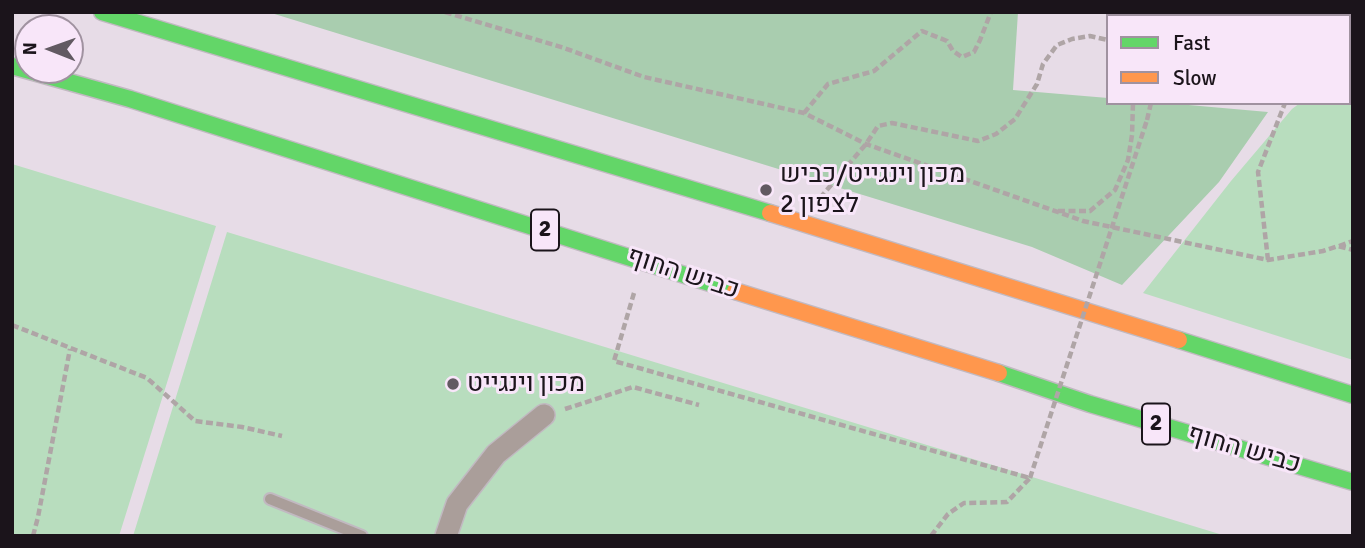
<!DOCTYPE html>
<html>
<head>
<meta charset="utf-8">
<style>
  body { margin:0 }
  #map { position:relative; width:1365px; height:548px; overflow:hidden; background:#e7dce7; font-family:Signika,sans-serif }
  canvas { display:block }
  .frame { position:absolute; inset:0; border:14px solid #1b141b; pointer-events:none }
  .legend { position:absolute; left:1106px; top:14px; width:245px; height:91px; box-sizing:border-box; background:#f8e6f9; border:2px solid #a092a0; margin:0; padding:9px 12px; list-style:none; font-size:21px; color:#1b141b }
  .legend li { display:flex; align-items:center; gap:14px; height:35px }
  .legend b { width:35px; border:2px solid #a092a0 }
  .north { position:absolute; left:14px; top:14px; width:70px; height:70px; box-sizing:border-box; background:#f8e6f9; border:2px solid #a092a0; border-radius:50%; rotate:271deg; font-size:19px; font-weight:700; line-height:28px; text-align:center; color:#1b141b }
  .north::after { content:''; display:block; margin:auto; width:24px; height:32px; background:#625a62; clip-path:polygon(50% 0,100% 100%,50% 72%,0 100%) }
</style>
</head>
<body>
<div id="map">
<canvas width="1365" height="548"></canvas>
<div class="frame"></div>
<ul class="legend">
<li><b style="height:9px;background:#63d668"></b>Fast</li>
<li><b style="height:9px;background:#ff974d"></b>Slow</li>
</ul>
<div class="north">N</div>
</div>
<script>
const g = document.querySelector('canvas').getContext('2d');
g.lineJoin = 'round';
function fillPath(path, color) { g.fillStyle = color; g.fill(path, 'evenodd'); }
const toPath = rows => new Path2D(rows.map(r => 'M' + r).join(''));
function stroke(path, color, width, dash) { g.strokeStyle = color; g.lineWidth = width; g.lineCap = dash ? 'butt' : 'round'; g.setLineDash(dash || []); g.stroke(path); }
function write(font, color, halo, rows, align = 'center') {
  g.font = font + ' Signika,Heebo,sans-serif'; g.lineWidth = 6; g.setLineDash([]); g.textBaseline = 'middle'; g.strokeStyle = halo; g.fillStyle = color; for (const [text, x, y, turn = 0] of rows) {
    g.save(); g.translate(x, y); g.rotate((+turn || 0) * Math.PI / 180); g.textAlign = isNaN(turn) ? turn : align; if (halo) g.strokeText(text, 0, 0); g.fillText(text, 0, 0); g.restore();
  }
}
fillPath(toPath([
  [1353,60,1353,360,1143,293,1231,181,1292,109,1300,103,1349,103,1349,64],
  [12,164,216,226,119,536,12,536],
  [227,232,1226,536,133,536]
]), '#b8ddbe');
fillPath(toPath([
  [268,12,1018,12,1013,90,1108,98,1108,103,1166,103,1268,112,1219,182,1122,285,1032,247]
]), '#a9cdaf');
const lane = toPath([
  [270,499,362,536]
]);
const street = toPath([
  [446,536,457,504,496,454,544,415]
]);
const fast = toPath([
  [102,12,770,213],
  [12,66,130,99,735,291],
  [1179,340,1353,395],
  [999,373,1090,404,1353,482]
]);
const slow = toPath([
  [770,213,1179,340],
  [735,291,999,373]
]);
stroke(lane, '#c1b9c1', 14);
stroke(street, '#c1b9c1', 24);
stroke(fast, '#c1b9c1', 19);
stroke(slow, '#c1b9c1', 19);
stroke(toPath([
  [445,12,564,48,644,77,804,113,866,144,1083,221,1268,260,1323,251,1338,246,1353,250],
  [1133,16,1133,12],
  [1304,16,1304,12],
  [804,113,828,84,874,71,922,31,947,41,953,51,962,57,974,52,980,40,991,12],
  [1147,120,1151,103],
  [820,198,866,144,878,126,892,123,978,141,996,134,1015,119,1037,84,1043,64,1057,45,1072,39,1090,36,1108,40],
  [1058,211,1090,211,1115,190,1128,160,1132,135,1133,103],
  [1339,246,1353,241],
  [1268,260,1258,172,1285,103],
  [634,293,614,361,1030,478,1007,502,964,503,948,514,931,536],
  [12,325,147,378,195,421,242,427,282,436],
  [565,409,633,387,699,405],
  [33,536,38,517,70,349]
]), '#afa5a6', 4.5, [7, 3.5]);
stroke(lane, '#aa9e9a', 10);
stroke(street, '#aa9e9a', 21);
stroke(fast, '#63d668', 16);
stroke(slow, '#ff974d', 16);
stroke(toPath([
  [1030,478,1147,120]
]), '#afa5a6', 4.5, [7, 3.5]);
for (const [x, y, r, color] of [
  [766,190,7,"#625a62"],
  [453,384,7,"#625a62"]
]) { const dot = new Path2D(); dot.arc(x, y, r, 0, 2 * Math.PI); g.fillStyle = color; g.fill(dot); stroke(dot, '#f8e6f9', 2.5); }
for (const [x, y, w] of [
  [545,230,28],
  [1156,424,28]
]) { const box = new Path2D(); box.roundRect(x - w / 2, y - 20.5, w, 41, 5); g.fillStyle = '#f8e6f9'; g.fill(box); stroke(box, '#1b141b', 2); }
write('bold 24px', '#1b141b', null, [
  ["2",545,230],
  ["2",1156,424]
]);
write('26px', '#1b141b', '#f8e6f9', [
  ["מכון וינגייט/כביש",780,175],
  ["2 לצפון",780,205],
  ["מכון וינגייט",467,384]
], 'left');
write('26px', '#1b141b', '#f8e6f9', [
  ["כביש החוף",683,274,18],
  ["כביש החוף",1244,450,16]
]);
</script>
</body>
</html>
